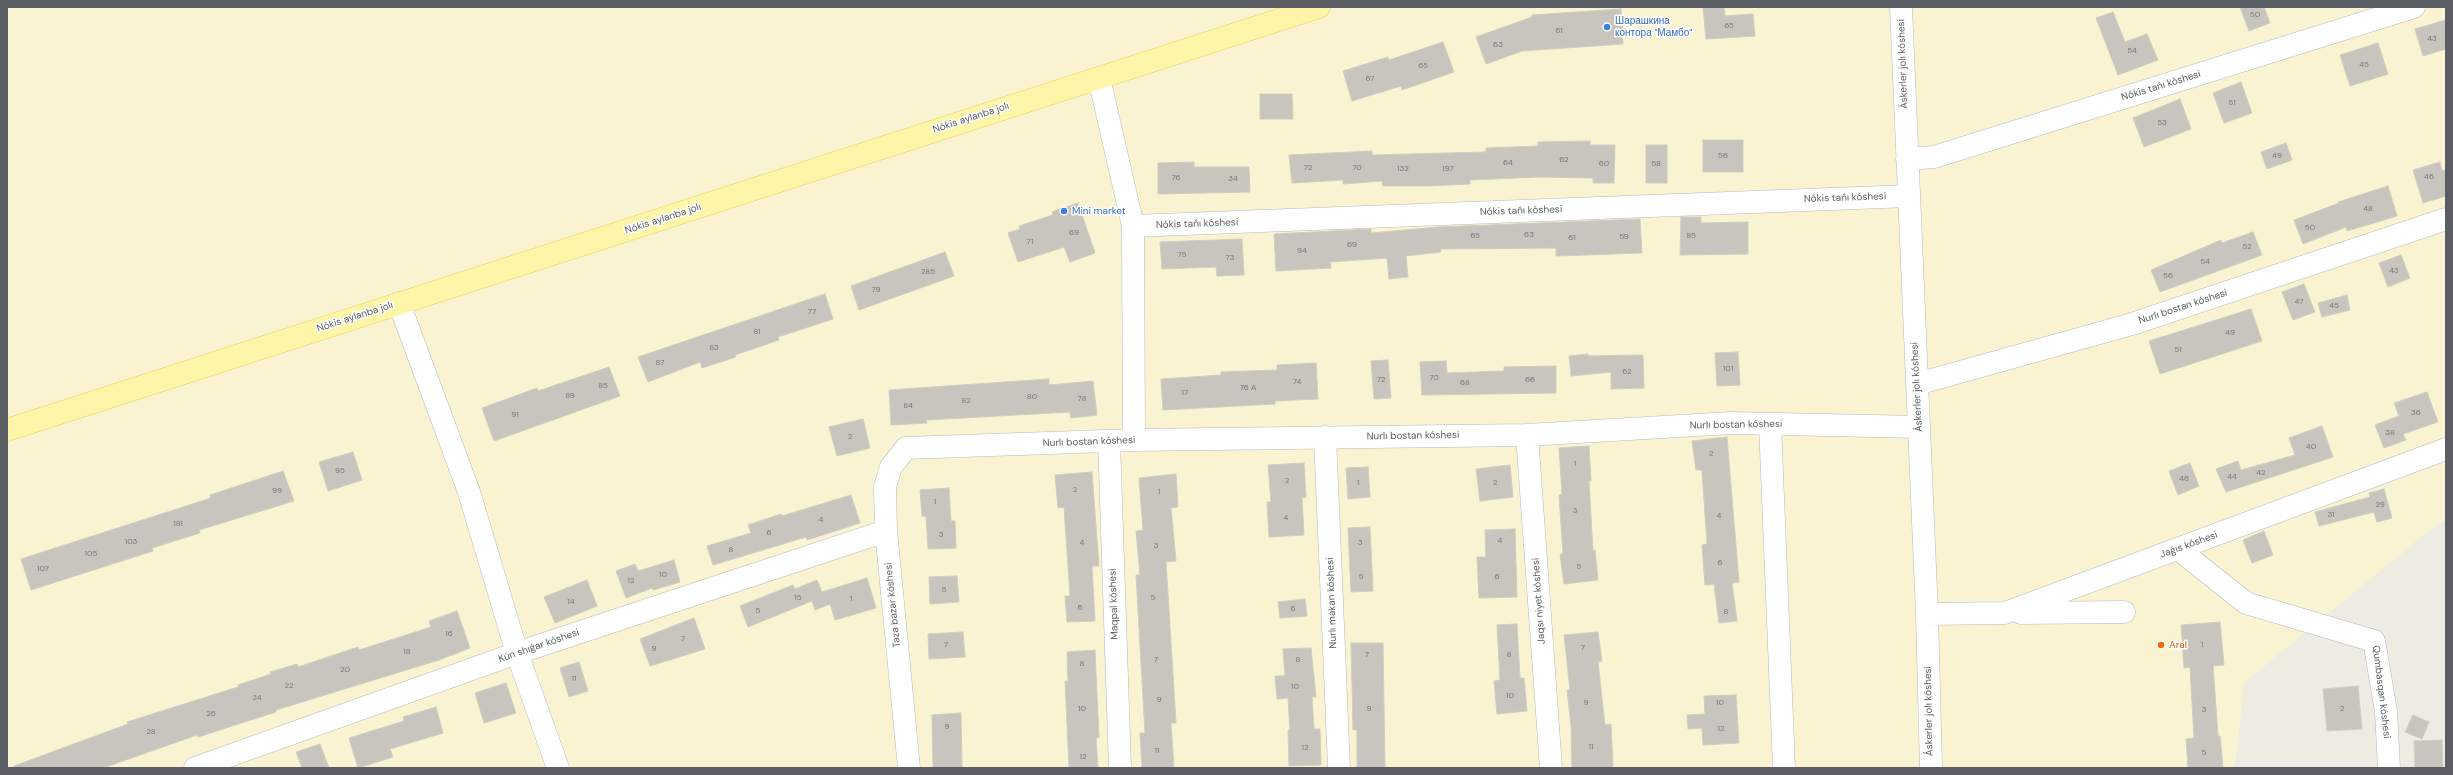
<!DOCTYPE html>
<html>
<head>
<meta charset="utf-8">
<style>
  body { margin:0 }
  #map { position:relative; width:2453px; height:775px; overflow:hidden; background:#edebe2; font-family:"DM Sans",sans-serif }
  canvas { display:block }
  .frame { position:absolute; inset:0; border:8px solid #5a5d63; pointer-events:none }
</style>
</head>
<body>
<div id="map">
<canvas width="2453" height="775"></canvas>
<div class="frame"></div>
</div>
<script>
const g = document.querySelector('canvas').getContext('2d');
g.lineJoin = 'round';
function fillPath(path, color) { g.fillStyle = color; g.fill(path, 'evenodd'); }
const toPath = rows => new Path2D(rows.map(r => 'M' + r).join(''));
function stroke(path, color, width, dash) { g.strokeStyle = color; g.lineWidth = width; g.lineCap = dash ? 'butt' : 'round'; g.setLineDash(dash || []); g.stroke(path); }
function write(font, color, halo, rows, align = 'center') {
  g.font = font + ' "DM Sans",sans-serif'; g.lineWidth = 3; g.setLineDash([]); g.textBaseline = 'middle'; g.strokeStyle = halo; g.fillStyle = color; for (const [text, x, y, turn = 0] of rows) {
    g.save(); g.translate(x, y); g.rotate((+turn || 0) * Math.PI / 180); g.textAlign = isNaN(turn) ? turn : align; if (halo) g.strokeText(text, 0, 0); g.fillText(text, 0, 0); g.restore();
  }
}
fillPath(toPath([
  [7,7,2446,7,2446,520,2436,525,2244,683,2235,768,7,768]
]), '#f9f3d1');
const building = toPath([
  [1703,7,1724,7,1725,16,1753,14,1755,36,1706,39,1703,7],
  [2240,7,2264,7,2270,23,2249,31,2240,7],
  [1621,9,1623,44,1522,51,1486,64,1476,37,1532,17,1532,15,1621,9],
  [2113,12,2125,42,2147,34,2158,60,2118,75,2096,18,2113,12],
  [2446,20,2446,49,2423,56,2415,29,2446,20],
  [1443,42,1454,72,1402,90,1401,86,1352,101,1343,71,1388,57,1389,60,1443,42],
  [2378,43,2388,74,2350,86,2340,55,2378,43],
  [2241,82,2252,113,2224,123,2213,93,2241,82],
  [1260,94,1292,94,1293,119,1260,119,1260,94],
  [2180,99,2191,129,2144,147,2133,118,2180,99],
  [1703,140,1743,140,1743,172,1703,172,1703,140],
  [1590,141,1590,145,1615,145,1614,183,1593,183,1593,178,1538,177,1470,180,1470,184,1428,186,1383,186,1382,181,1343,184,1343,180,1292,183,1289,155,1372,151,1372,155,1486,152,1486,148,1538,146,1538,142,1590,141],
  [2286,143,2292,160,2267,169,2261,152,2286,143],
  [1646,145,1667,145,1667,183,1646,183,1646,145],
  [1194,162,1194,167,1249,167,1250,192,1158,194,1158,163,1194,162],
  [2440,162,2442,171,2446,170,2446,196,2423,203,2413,170,2440,162],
  [2388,186,2397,216,2347,231,2346,227,2303,244,2294,220,2339,203,2338,202,2388,186],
  [1078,203,1095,253,1070,262,1064,247,1018,262,1008,233,1020,229,1019,226,1053,215,1052,212,1078,203],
  [1681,217,1701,217,1701,223,1748,222,1748,254,1680,255,1681,217],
  [1640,219,1642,253,1556,256,1556,248,1440,249,1441,252,1406,256,1408,277,1389,279,1387,258,1330,262,1331,268,1276,271,1274,234,1371,229,1371,233,1439,227,1640,219],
  [2253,232,2262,255,2160,292,2151,270,2221,240,2222,243,2253,232],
  [1242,239,1244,275,1217,276,1216,267,1162,269,1160,242,1242,239],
  [945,252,954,276,859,310,851,286,945,252],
  [2401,255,2410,278,2388,287,2379,263,2401,255],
  [2304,284,2315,312,2293,320,2282,292,2304,284],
  [825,294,833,319,778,337,779,340,735,355,736,357,702,368,700,362,648,382,638,357,825,294],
  [2347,295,2350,310,2322,317,2318,303,2347,295],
  [2251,309,2262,341,2160,374,2149,341,2251,309],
  [1738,352,1740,385,1717,386,1715,353,1738,352],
  [1588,354,1588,356,1643,355,1644,388,1611,389,1611,372,1571,376,1569,356,1588,354],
  [1388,360,1391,398,1374,399,1371,361,1388,360],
  [1446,361,1447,373,1504,371,1504,367,1556,366,1556,393,1422,395,1420,362,1446,361],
  [1316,363,1318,399,1275,401,1275,404,1163,410,1161,379,1221,375,1221,372,1277,370,1277,365,1316,363],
  [609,367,620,396,494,441,482,408,537,388,538,391,609,367],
  [1049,379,1049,385,1093,381,1097,415,1071,418,1070,412,926,420,927,423,891,425,889,390,1049,379],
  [2427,392,2438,422,2403,434,2406,440,2384,448,2375,425,2399,416,2394,403,2427,392],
  [863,419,870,448,837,456,829,427,863,419],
  [2322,426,2333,457,2226,492,2216,469,2238,461,2241,470,2295,455,2289,438,2322,426],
  [1727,437,1739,582,1732,583,1737,621,1719,623,1714,584,1705,585,1702,545,1707,544,1702,470,1696,470,1692,441,1727,437],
  [1589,446,1591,481,1589,481,1593,551,1595,550,1598,580,1564,584,1560,554,1563,554,1559,495,1562,494,1559,448,1589,446],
  [353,452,362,480,328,491,319,462,353,452],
  [1304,463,1306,497,1302,498,1304,535,1269,537,1267,502,1271,502,1268,465,1304,463],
  [2190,463,2199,486,2178,495,2169,471,2190,463],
  [1510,465,1513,497,1480,501,1476,469,1510,465],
  [1368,467,1370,497,1348,499,1346,468,1368,467],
  [283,471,294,501,199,530,200,533,152,548,153,551,31,590,21,559,211,498,210,495,283,471],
  [1092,472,1099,566,1092,566,1095,621,1067,622,1065,596,1070,596,1064,507,1058,508,1055,475,1092,472],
  [1176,474,1178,507,1171,508,1176,561,1166,562,1176,723,1171,723,1174,768,1142,768,1140,733,1145,733,1136,575,1140,575,1136,531,1143,530,1139,478,1176,474],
  [949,488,951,521,955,521,956,548,928,549,926,516,922,516,920,490,949,488],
  [2384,489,2392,518,2377,522,2374,512,2319,526,2315,512,2370,497,2369,493,2384,489],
  [851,495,860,523,807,540,806,537,713,565,707,546,751,533,748,525,781,514,782,516,851,495],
  [1370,527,1373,591,1351,592,1348,528,1370,527],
  [1515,529,1517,597,1479,598,1477,557,1486,557,1485,530,1515,529],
  [2264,531,2273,555,2252,563,2243,540,2264,531],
  [674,560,680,582,653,590,652,588,626,598,616,571,635,564,638,571,674,560],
  [957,576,959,602,930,604,929,577,957,576],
  [867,578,876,608,835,620,830,604,815,610,812,601,748,627,740,606,793,585,795,589,817,580,822,592,867,578],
  [587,580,597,606,555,623,544,597,587,580],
  [1305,599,1307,616,1280,618,1278,602,1305,599],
  [457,611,470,648,439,660,276,710,276,712,198,737,197,735,103,768,14,768,14,766,128,724,127,722,238,687,238,685,271,674,270,672,297,664,298,667,358,647,359,650,431,627,429,621,457,611],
  [694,618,705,649,650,666,640,639,694,618],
  [2220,622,2224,665,2213,666,2218,736,2220,736,2223,768,2188,768,2186,739,2194,738,2190,667,2184,668,2181,625,2220,622],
  [1517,624,1520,678,1524,678,1527,711,1497,714,1494,681,1500,680,1497,625,1517,624],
  [963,632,965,657,929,659,928,634,963,632],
  [1598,632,1602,661,1598,662,1605,725,1611,724,1613,768,1572,768,1571,726,1567,690,1570,690,1564,635,1598,632],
  [1351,643,1383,643,1385,768,1357,768,1357,730,1353,730,1351,643],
  [1311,648,1316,697,1312,697,1314,729,1320,729,1321,765,1289,766,1288,730,1290,730,1288,698,1277,699,1275,676,1285,676,1283,649,1311,648],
  [1095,650,1099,738,1096,738,1098,768,1069,768,1065,681,1068,681,1067,652,1095,650],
  [579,662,588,691,569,697,560,668,579,662],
  [506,683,516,713,484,723,475,693,506,683],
  [2358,686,2362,729,2327,731,2323,689,2358,686],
  [1736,695,1739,743,1703,745,1702,728,1688,729,1687,715,1705,714,1704,696,1736,695],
  [436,707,443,733,390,749,393,757,358,768,349,738,404,721,403,717,436,707],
  [961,713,962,768,933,768,932,715,961,713],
  [2413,715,2429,722,2422,739,2405,732,2413,715],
  [2442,740,2443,768,2415,768,2414,741,2442,740],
  [320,744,329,768,302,768,296,752,320,744]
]);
fillPath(building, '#c8c5bf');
stroke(building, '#d1cdc0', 1);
const minor = toPath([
  [1901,7,1927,614,1931,768],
  [1099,78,1133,226,1134,440],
  [1907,159,1934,157,2414,7],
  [1133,226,1909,196],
  [399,303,469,492,517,653,558,768],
  [1917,384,2132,324,2446,219],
  [1770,424,1784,768],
  [1527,435,1551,768],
  [1325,437,1339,768],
  [1109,441,1120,768],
  [2178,549,2246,603,2374,641,2386,711,2389,768],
  [2021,613,2124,612],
  [1927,614,2005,613,2446,449],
  [195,768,517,653,886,531],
  [909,768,886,531,885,487,891,467,906,448,1134,440,1527,435,1731,423,1919,427]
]);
const major = toPath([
  [7,430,1319,7]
]);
stroke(minor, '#b7b9be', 23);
stroke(major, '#eecf5a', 23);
stroke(minor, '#fff', 22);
stroke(major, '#fdf5a7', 22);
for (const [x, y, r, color] of [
  [1607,27,4,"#3f7fe0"],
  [1064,211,4,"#3f7fe0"],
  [2161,645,4,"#e8710a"]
]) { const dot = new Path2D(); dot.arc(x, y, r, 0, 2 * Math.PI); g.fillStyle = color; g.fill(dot); stroke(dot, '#fff', 1.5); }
write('8px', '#76777a', null, [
  ["50",2255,15],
  ["65",1729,26],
  ["61",1559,31],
  ["43",2432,39],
  ["63",1498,45],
  ["54",2132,51],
  ["45",2364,65],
  ["65",1423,66],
  ["67",1370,79],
  ["51",2232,103],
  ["53",2162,123],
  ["56",1723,156],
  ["49",2277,156],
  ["62",1564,160],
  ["64",1508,163],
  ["60",1604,164],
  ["58",1656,164],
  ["72",1308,168],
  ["70",1357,168],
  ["132",1403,169],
  ["197",1448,169],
  ["46",2429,177],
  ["76",1176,178],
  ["34",1233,179],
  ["48",2368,209],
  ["50",2310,228],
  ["69",1074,233],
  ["63",1529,235],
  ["65",1475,236],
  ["85",1691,236],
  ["59",1624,237],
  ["61",1572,238],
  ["71",1030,242],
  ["69",1352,245],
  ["52",2247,247],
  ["94",1302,251],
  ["75",1182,255],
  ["73",1230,258],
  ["54",2205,262],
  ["43",2394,271],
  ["285",928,272],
  ["56",2168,276],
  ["79",876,290],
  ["47",2299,302],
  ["45",2334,306],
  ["77",812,312],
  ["81",757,332],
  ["49",2230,333],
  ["83",714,348],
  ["51",2178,350],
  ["87",660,363],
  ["101",1728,369],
  ["62",1627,372],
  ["70",1434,378],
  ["72",1381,380],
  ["66",1530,380],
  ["74",1297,382],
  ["68",1465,383],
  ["85",603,386],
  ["76 А",1248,388],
  ["17",1185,393],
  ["89",570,396],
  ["80",1032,397],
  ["78",1082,399],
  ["82",966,401],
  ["84",908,406],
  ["36",2416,413],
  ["91",515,415],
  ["38",2390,433],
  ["2",850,437],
  ["40",2311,447],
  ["2",1711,454],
  ["1",1575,464],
  ["95",340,471],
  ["42",2261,473],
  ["44",2232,477],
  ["46",2184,479],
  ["2",1287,481],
  ["1",1358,483],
  ["2",1495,483],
  ["2",1075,490],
  ["99",277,491],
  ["1",1159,492],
  ["1",935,502],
  ["29",2380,505],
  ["3",1575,511],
  ["31",2331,515],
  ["4",1719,516],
  ["4",1286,518],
  ["4",821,520],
  ["181",178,524],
  ["6",769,533],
  ["3",941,535],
  ["4",1500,541],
  ["103",131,542],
  ["4",1082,543],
  ["3",1360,543],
  ["3",1156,546],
  ["8",731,550],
  ["105",91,554],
  ["6",1720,563],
  ["5",1579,567],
  ["107",43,569],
  ["10",663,575],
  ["5",1361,577],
  ["6",1497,577],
  ["12",631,581],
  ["5",944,590],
  ["15",798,598],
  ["5",1153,598],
  ["1",851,599],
  ["14",571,602],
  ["6",1080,608],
  ["6",1293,609],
  ["5",758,611],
  ["8",1726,612],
  ["16",449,634],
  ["7",683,639],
  ["7",946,645],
  ["1",2202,645],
  ["7",1583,648],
  ["9",654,649],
  ["18",407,652],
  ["7",1367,655],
  ["8",1509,655],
  ["7",1156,660],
  ["8",1298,660],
  ["8",1082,664],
  ["20",345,670],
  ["11",574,679],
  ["22",289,686],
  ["10",1295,687],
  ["10",1510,696],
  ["24",257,698],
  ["9",1159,700],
  ["9",1586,703],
  ["10",1720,703],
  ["10",1082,709],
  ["9",1369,709],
  ["2",2342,709],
  ["3",2204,710],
  ["26",211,714],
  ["9",947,727],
  ["12",1721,729],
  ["28",151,732],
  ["11",1591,747],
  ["12",1305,748],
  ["11",1157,751],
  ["5",2204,753],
  ["12",1083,757]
]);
write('10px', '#366cbe', '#fff', [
  ["Шарашкина",1615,21],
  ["контора \"Мамбо\"",1615,33],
  ["Mini market",1072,211]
], 'left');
write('10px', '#5a5d63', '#fff', [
  ["Áskerler jolı kóshesi",1903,64,-92],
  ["Nókis tańı kóshesi",2161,86,-17],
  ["Nókis aylanba jolı",971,118,-18],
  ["Nókis tańı kóshesi",1845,198,-2],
  ["Nókis tańı kóshesi",1521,211,-2],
  ["Nókis aylanba jolı",663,219,-18],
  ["Nókis tańı kóshesi",1197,224,-2],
  ["Nurlı bostan kóshesi",2183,307,-18],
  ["Nókis aylanba jolı",355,317,-18],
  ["Áskerler jolı kóshesi",1917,387,-93],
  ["Nurlı bostan kóshesi",1736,425,-1],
  ["Nurlı bostan kóshesi",1413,436,-1],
  ["Nurlı bostan kóshesi",1089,442,-2],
  ["Jaǵıs kóshesi",2189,545,-20],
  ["Jaqsı niyet kóshesi",1539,601,-94],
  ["Nurlı makan kóshesi",1332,603,-92],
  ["Maqpal kóshesi",1114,604,-92],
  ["Taza bazar kóshesi",893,605,-96],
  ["Kún shıǵar kóshesi",539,646,-19],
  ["Qumbasqan kóshesi",2381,692,83],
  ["Áskerler jolı kóshesi",1929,711,-91]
]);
write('10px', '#c56008', '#fff', [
  ["Aral",2169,645]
], 'left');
</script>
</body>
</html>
